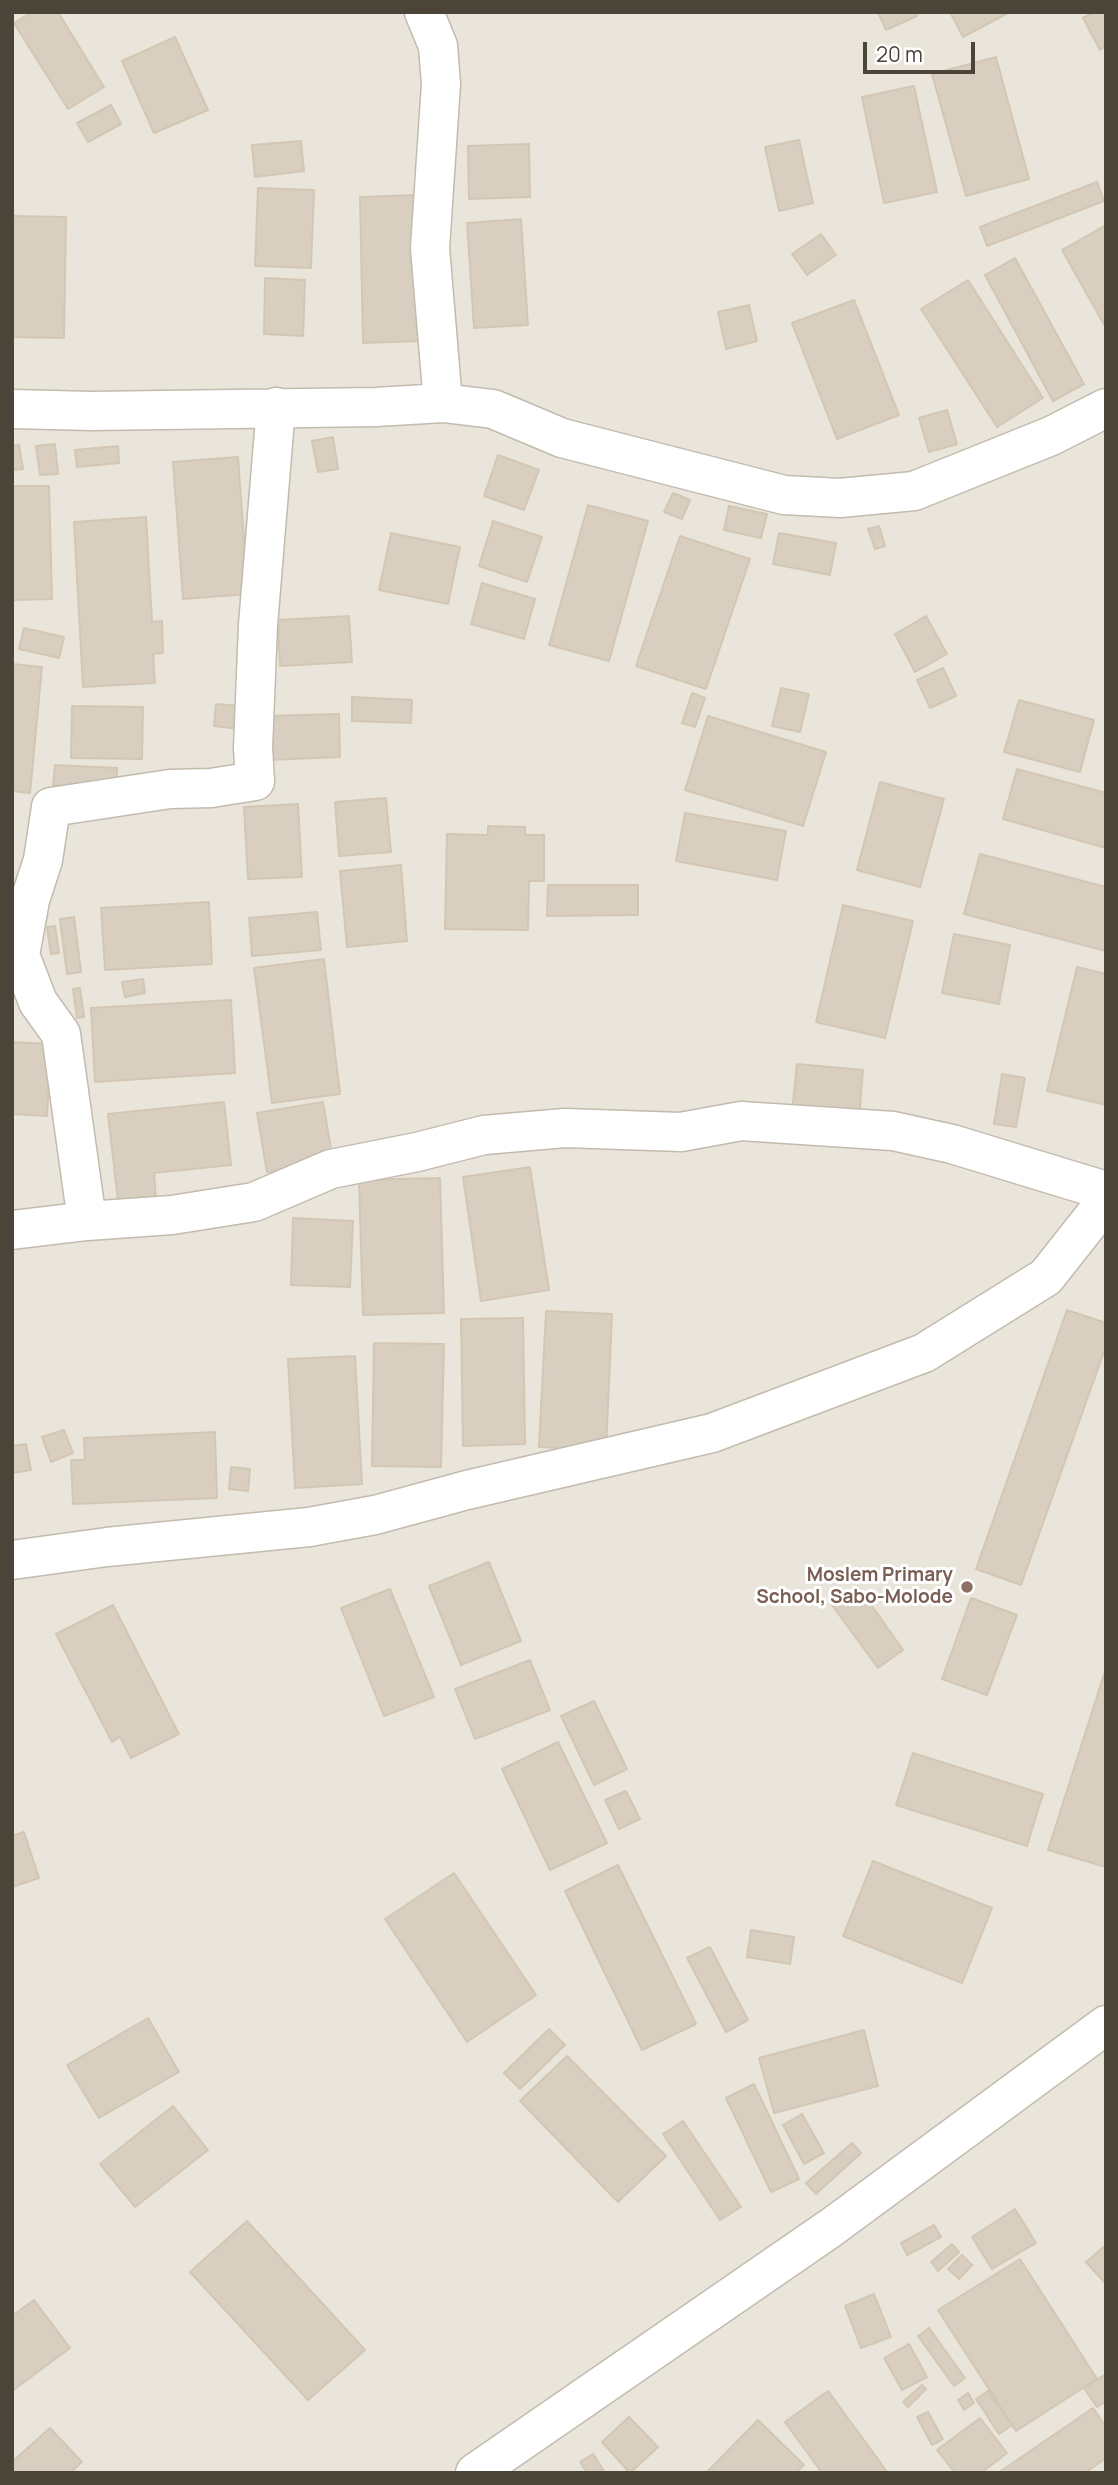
<!DOCTYPE html>
<html>
<head>
<meta charset="utf-8">
<style>
  body { margin:0 }
  #map { position:relative; width:1118px; height:2485px; overflow:hidden; background:#f6f3ec; font-family:Manrope,sans-serif }
  canvas { display:block }
  .frame { position:absolute; inset:0; border:14px solid #4b4439; pointer-events:none }
  .scale { position:absolute; left:863px; top:42px; width:112px; height:32px; box-sizing:border-box; border:4px solid #4b4439; border-top:0; padding-left:9px; font-size:21px; line-height:24px; white-space:nowrap; color:#4b4439; -webkit-text-stroke:5px #fff; paint-order:stroke }
</style>
</head>
<body>
<div id="map">
<canvas width="1118" height="2485"></canvas>
<div class="frame"></div>
<div class="scale">20 m</div>
</div>
<script>
const g = document.querySelector('canvas').getContext('2d');
g.lineJoin = 'round';
function fillPath(path, color) { g.fillStyle = color; g.fill(path, 'evenodd'); }
const toPath = rows => new Path2D(rows.map(r => 'M' + r).join(''));
function stroke(path, color, width, dash) { g.strokeStyle = color; g.lineWidth = width; g.lineCap = dash ? 'butt' : 'round'; g.setLineDash(dash || []); g.stroke(path); }
function write(font, color, halo, rows, align = 'center') {
  g.font = font + ' Manrope,sans-serif'; g.lineWidth = 6; g.setLineDash([]); g.textBaseline = 'middle'; g.strokeStyle = halo; g.fillStyle = color; for (const [text, x, y, turn = 0] of rows) {
    g.save(); g.translate(x, y); g.rotate((+turn || 0) * Math.PI / 180); g.textAlign = isNaN(turn) ? turn : align; if (halo) g.strokeText(text, 0, 0); g.fillText(text, 0, 0); g.restore();
  }
}
fillPath(toPath([
  [12,12,1106,12,1106,2473,12,2473]
]), '#eae5da');
const building = toPath([
  [32,12,58,12,104,87,68,109,14,23,32,12],
  [878,12,915,12,917,16,886,30,878,12],
  [950,12,1010,12,963,37,950,12],
  [1094,12,1106,12,1106,46,1100,50,1083,18,1094,12],
  [175,37,208,110,154,133,122,61,175,37],
  [996,57,1029,179,966,196,932,74,996,57],
  [914,86,937,192,884,203,862,97,914,86],
  [111,105,121,124,88,142,77,123,111,105],
  [799,140,813,203,779,211,765,147,799,140],
  [301,141,304,171,255,177,252,145,301,141],
  [529,144,530,197,469,199,468,146,529,144],
  [1097,182,1104,201,987,246,980,227,1097,182],
  [258,188,314,190,311,268,255,266,258,188],
  [417,195,420,341,363,343,360,197,417,195],
  [12,216,66,217,64,338,12,337,12,216],
  [521,219,528,325,474,328,467,223,521,219],
  [1106,225,1106,328,1062,250,1106,225],
  [821,234,836,255,807,275,792,254,821,234],
  [1015,258,1084,384,1053,401,985,275,1015,258],
  [265,278,305,280,303,336,264,334,265,278],
  [968,280,1043,398,997,427,921,309,968,280],
  [854,300,899,415,837,439,792,323,854,300],
  [749,305,757,341,726,349,718,312,749,305],
  [947,410,957,444,929,452,919,418,947,410],
  [333,437,338,469,318,472,312,441,333,437],
  [55,444,58,474,40,475,36,446,55,444],
  [19,445,23,469,12,470,12,446,19,445],
  [118,446,119,463,77,467,75,450,118,446],
  [498,455,539,470,524,510,484,496,498,455],
  [238,457,248,594,183,599,173,462,238,457],
  [12,486,49,486,52,599,12,600,12,486],
  [673,493,690,500,682,519,664,512,673,493],
  [588,505,648,521,609,661,549,645,588,505],
  [729,506,767,514,761,538,724,530,729,506],
  [146,517,152,622,162,621,163,653,153,654,155,683,83,687,74,522,146,517],
  [493,521,542,537,527,582,479,566,493,521],
  [879,526,885,546,875,549,868,529,879,526],
  [391,533,460,547,448,604,379,590,391,533],
  [779,533,836,543,830,575,773,564,779,533],
  [680,536,750,559,706,689,636,666,680,536],
  [482,583,535,599,524,639,471,624,482,583],
  [349,616,352,662,280,666,278,620,349,616],
  [926,616,947,654,915,672,895,634,926,616],
  [24,628,64,637,59,658,19,649,24,628],
  [12,664,42,667,30,793,12,791,12,664],
  [943,668,956,696,930,708,917,680,943,668],
  [781,688,809,694,800,732,772,726,781,688],
  [692,693,705,698,695,727,682,723,692,693],
  [352,697,412,700,411,723,352,721,352,697],
  [1019,700,1094,720,1080,772,1004,752,1019,700],
  [216,704,240,706,239,729,214,726,216,704],
  [72,706,143,707,142,759,71,758,72,706],
  [339,714,340,757,268,760,267,716,339,714],
  [708,716,826,752,803,826,685,790,708,716],
  [55,765,117,768,116,790,53,785,55,765],
  [1017,769,1106,793,1106,848,1003,819,1017,769],
  [880,782,944,799,920,887,857,870,880,782],
  [386,798,391,852,339,856,335,802,386,798],
  [298,804,302,877,248,879,244,807,298,804],
  [685,813,786,831,777,880,676,861,685,813],
  [488,826,525,827,525,835,544,835,544,881,529,881,528,930,445,929,447,834,488,835,488,826],
  [980,854,1106,887,1106,951,964,914,980,854],
  [401,865,407,941,347,947,340,871,401,865],
  [548,885,638,885,638,915,547,916,548,885],
  [209,902,212,964,105,970,101,908,209,902],
  [843,905,913,921,885,1038,816,1022,843,905],
  [317,912,321,950,252,956,249,918,317,912],
  [74,917,81,972,67,974,60,919,74,917],
  [55,926,59,953,51,954,47,927,55,926],
  [954,934,1010,945,999,1004,942,993,954,934],
  [324,959,340,1094,272,1103,254,968,324,959],
  [1077,967,1106,974,1106,1105,1047,1091,1077,967],
  [143,979,145,993,125,997,122,982,143,979],
  [80,988,84,1017,77,1018,73,989,80,988],
  [231,1000,235,1073,95,1082,91,1008,231,1000],
  [12,1042,51,1044,47,1116,12,1114,12,1042],
  [797,1064,863,1070,859,1118,792,1112,797,1064],
  [1002,1074,1025,1078,1016,1127,994,1124,1002,1074],
  [224,1102,231,1165,154,1173,156,1198,118,1201,108,1114,224,1102],
  [323,1102,333,1161,267,1172,257,1113,323,1102],
  [530,1167,549,1290,481,1301,463,1177,530,1167],
  [440,1178,444,1313,363,1315,359,1180,440,1178],
  [293,1218,353,1221,350,1287,291,1285,293,1218],
  [1067,1310,1106,1323,1106,1346,1021,1585,976,1569,1067,1310],
  [546,1311,612,1314,606,1450,539,1447,546,1311],
  [523,1318,525,1444,463,1446,461,1319,523,1318],
  [374,1343,444,1344,441,1467,372,1466,374,1343],
  [355,1356,362,1484,295,1488,288,1359,355,1356],
  [64,1430,73,1453,51,1462,42,1437,64,1430],
  [215,1432,217,1498,73,1504,71,1460,85,1460,84,1438,215,1432],
  [26,1444,31,1470,12,1473,12,1446,26,1444],
  [231,1467,250,1469,248,1491,229,1489,231,1467],
  [489,1562,521,1641,461,1665,429,1586,489,1562],
  [858,1586,903,1650,878,1668,832,1605,858,1586],
  [390,1589,434,1697,384,1716,341,1608,390,1589],
  [971,1598,1017,1615,987,1695,942,1679,971,1598],
  [113,1605,179,1734,131,1758,120,1737,112,1742,56,1634,113,1605],
  [530,1660,550,1710,475,1739,455,1689,530,1660],
  [1106,1668,1106,1867,1048,1850,1106,1668],
  [594,1701,627,1769,594,1785,561,1716,594,1701],
  [558,1742,607,1843,550,1870,502,1769,558,1742],
  [913,1753,1043,1794,1027,1846,896,1805,913,1753],
  [626,1791,640,1819,619,1829,605,1800,626,1791],
  [24,1832,39,1878,12,1887,12,1836,24,1832],
  [873,1861,992,1908,962,1983,843,1936,873,1861],
  [618,1865,696,2024,642,2050,565,1891,618,1865],
  [454,1873,536,1995,467,2042,385,1919,454,1873],
  [751,1930,794,1937,790,1964,747,1957,751,1930],
  [710,1947,748,2020,726,2032,687,1958,710,1947],
  [148,2018,179,2072,99,2118,67,2065,148,2018],
  [549,2029,565,2045,520,2089,504,2073,549,2029],
  [864,2030,878,2086,774,2113,759,2058,864,2030],
  [567,2056,666,2156,618,2202,520,2101,567,2056],
  [754,2084,799,2179,771,2192,726,2098,754,2084],
  [173,2106,208,2150,135,2207,100,2164,173,2106],
  [802,2114,824,2153,804,2164,783,2125,802,2114],
  [683,2121,741,2207,720,2220,663,2134,683,2121],
  [852,2143,861,2153,816,2194,806,2183,852,2143],
  [1015,2209,1036,2243,992,2269,972,2237,1015,2209],
  [247,2221,365,2350,308,2400,190,2272,247,2221],
  [934,2225,941,2237,907,2255,901,2243,934,2225],
  [952,2244,959,2252,938,2271,931,2262,952,2244],
  [1106,2245,1106,2284,1086,2262,1106,2245],
  [962,2255,972,2265,959,2279,948,2269,962,2255],
  [1020,2259,1097,2379,1016,2431,938,2310,1020,2259],
  [874,2294,891,2337,861,2348,845,2306,874,2294],
  [34,2300,70,2348,12,2391,12,2316,34,2300],
  [929,2328,965,2378,954,2386,918,2336,929,2328],
  [909,2344,927,2377,902,2390,884,2358,909,2344],
  [1106,2374,1106,2401,1097,2407,1084,2388,1106,2374],
  [922,2385,926,2389,908,2407,903,2402,922,2385],
  [828,2391,888,2473,822,2473,785,2422,828,2391],
  [988,2391,1012,2425,999,2434,976,2399,988,2391],
  [968,2393,974,2403,964,2410,958,2400,968,2393],
  [1093,2408,1106,2427,1106,2458,1085,2473,998,2473,1093,2408],
  [928,2412,943,2439,932,2445,917,2417,928,2412],
  [629,2417,658,2447,630,2473,602,2442,629,2417],
  [980,2418,1007,2453,981,2473,955,2473,937,2450,980,2418],
  [758,2420,804,2465,796,2473,706,2473,758,2420],
  [50,2428,82,2462,70,2473,12,2473,12,2462,50,2428],
  [593,2454,605,2473,587,2473,580,2462,593,2454]
]);
fillPath(building, '#d8cfc1');
stroke(building, '#d3c7b4', 2);
const minor = toPath([
  [424,12,438,46,441,84,430,248,443,403],
  [12,409,92,411,376,407,443,403,493,409,562,438,784,495,840,498,914,491,1051,436,1106,408],
  [87,1221,61,1034,38,1002,20,955,30,900,43,860,51,807,170,789,211,788,255,781,253,748,258,625,276,407],
  [12,1230,87,1221,172,1215,254,1202,331,1169,417,1152,484,1135,565,1128,681,1132,741,1121,893,1131,952,1144,1106,1191],
  [12,1560,107,1547,309,1527,375,1515,467,1490,712,1433,924,1353,1046,1277,1106,1201],
  [475,2473,832,2227,1106,2025]
]);
stroke(minor, '#c2bbae', 41);
stroke(minor, '#fff', 38);
for (const [x, y, r, color] of [
  [967,1587,7,"#8d6e63"]
]) { const dot = new Path2D(); dot.arc(x, y, r, 0, 2 * Math.PI); g.fillStyle = color; g.fill(dot); stroke(dot, '#fff', 2.5); }
write('bold 19px', '#785e54', '#fff', [
  ["Moslem Primary",953,1576],
  ["School, Sabo-Molode",953,1598]
], 'right');
</script>
</body>
</html>
